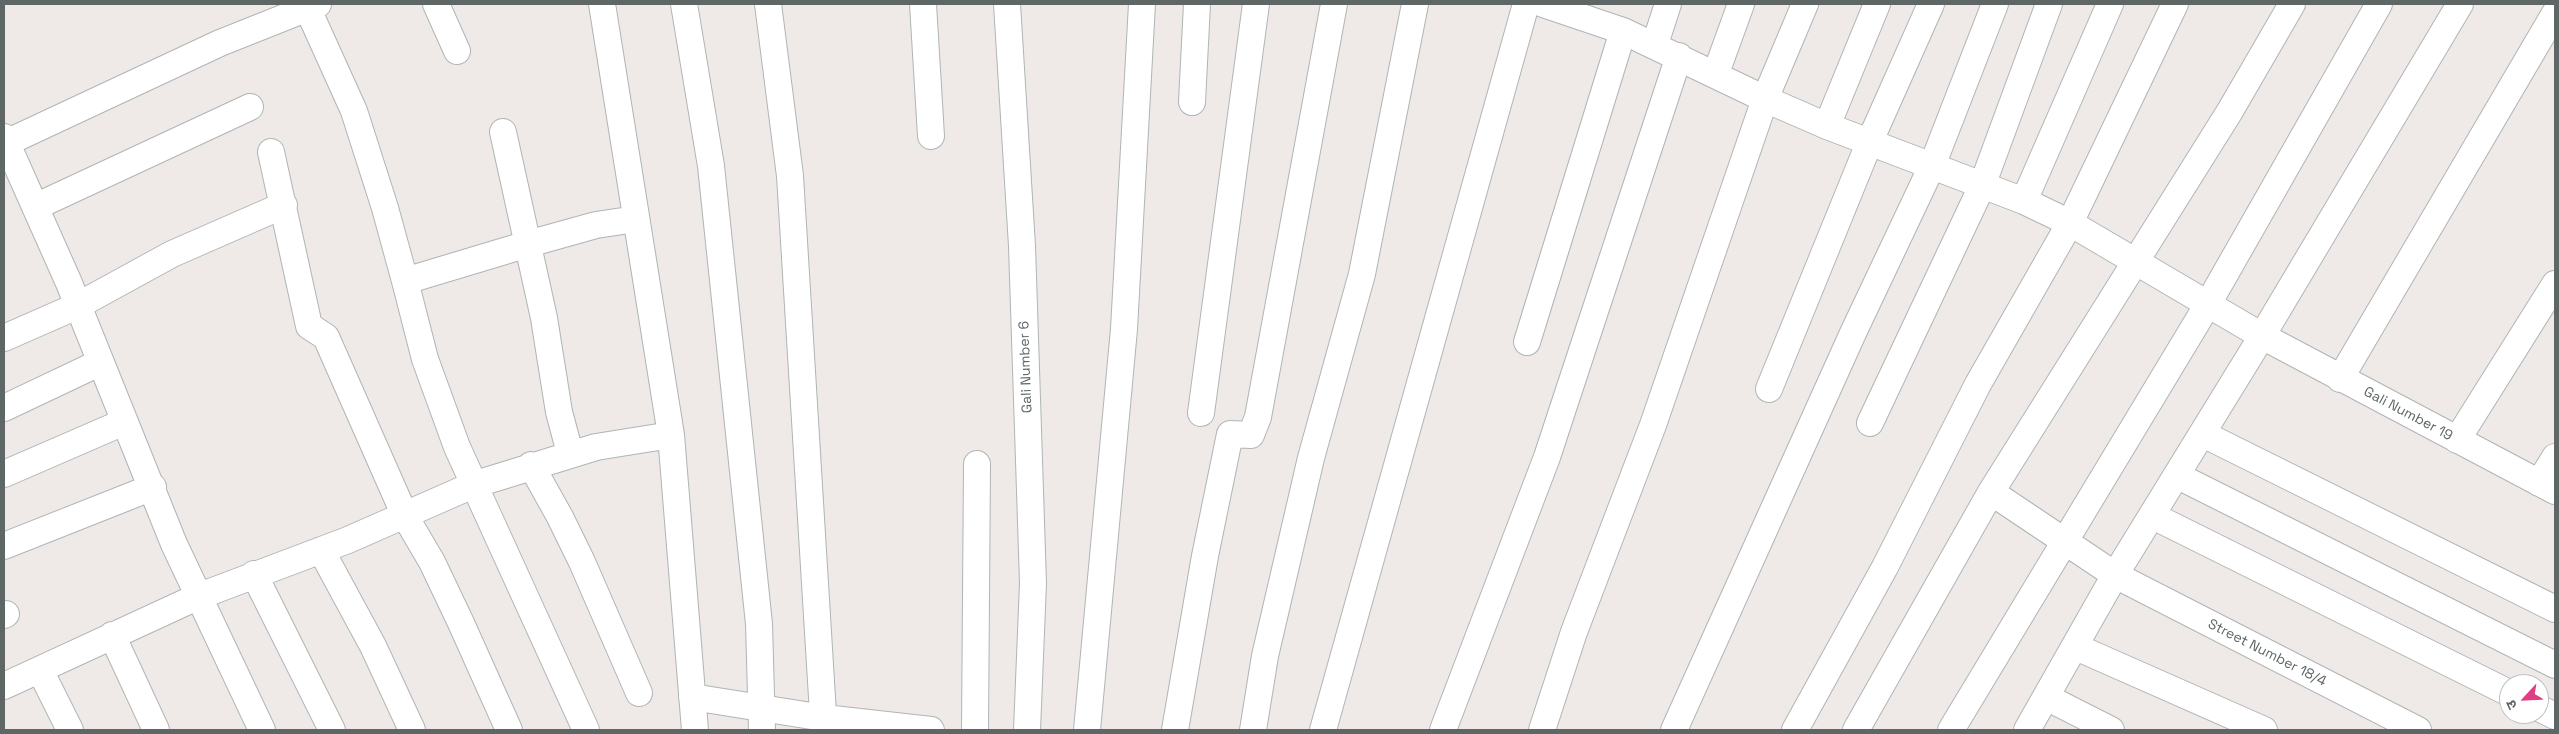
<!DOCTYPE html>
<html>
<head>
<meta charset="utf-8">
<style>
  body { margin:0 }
  #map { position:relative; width:2559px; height:734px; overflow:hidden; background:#efe9e7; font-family:"Space Grotesk","Noto Sans Devanagari",sans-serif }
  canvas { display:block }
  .frame { position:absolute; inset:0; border:5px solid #5e6666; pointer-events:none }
  .north { position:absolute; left:2499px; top:674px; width:50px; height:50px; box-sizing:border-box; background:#fff; border:1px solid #bfc2c2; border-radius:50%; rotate:245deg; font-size:14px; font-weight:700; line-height:20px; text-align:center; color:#5e6666 }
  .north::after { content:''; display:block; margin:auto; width:18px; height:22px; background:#dd4084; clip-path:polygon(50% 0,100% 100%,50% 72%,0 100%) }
</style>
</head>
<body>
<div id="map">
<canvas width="2559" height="734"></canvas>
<div class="frame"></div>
<div class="north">उ</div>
</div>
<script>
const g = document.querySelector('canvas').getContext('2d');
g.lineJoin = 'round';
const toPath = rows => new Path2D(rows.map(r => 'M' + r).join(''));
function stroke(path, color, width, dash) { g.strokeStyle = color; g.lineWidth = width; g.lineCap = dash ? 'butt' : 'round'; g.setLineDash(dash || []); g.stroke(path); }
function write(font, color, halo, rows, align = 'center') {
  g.font = font + ' "Space Grotesk",sans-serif'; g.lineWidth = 4.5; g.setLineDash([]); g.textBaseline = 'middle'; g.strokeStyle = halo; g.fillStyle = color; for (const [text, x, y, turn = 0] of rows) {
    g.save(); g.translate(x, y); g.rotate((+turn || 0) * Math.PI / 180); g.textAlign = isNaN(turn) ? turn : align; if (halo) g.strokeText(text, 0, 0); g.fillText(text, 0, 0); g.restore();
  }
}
const minor = toPath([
  [436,4,457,51],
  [602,4,671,435,695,730],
  [684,4,711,166,759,624,762,730],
  [768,4,790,176,824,730],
  [923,4,931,136],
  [1007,4,1022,246,1033,583,1027,730],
  [1543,4,1623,31,1765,99,1827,126,2024,201,2070,223,2262,336,2555,491],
  [307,7,354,111,385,208,405,281,528,244,596,225,636,219],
  [1655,44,1668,4],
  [1716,73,1741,4],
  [1192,102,1197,4],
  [1827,126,1877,4],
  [503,132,544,318,559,412,570,453],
  [4,137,69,283,174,544,262,730],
  [6,143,220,43,318,4],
  [271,152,309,326,326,337,405,516,432,562,461,623,509,730],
  [2024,201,2110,4],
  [35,207,250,107],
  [405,281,425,359,457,447,586,730],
  [4,338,77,306,172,254,284,205],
  [1527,342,1623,31],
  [2340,379,2555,13],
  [1769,389,1870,141,1931,4],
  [4,408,99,363],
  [1201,413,1256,4],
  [1870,423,1982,186,2049,4],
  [2203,434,2555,609],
  [2457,440,2555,284],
  [531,465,560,517,582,562,639,693],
  [4,474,124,422],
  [2178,476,2555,665],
  [2539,483,2555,457],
  [1991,492,2115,575,2418,730],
  [2153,516,2509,693],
  [4,546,153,487],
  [321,550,373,646,412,730],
  [254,574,332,730],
  [4,615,6,614],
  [112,635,156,730],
  [2076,647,2264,730],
  [40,670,70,730],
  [4,686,197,597,348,540,473,485,596,447,671,435],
  [692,697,824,718,931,730],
  [2046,697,2111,730],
  [2539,708,2555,716],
  [975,730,977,464],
  [1087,730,1124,329,1142,4],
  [1175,730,1205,556,1230,434,1251,435,1258,417,1334,4],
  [1253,730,1265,656,1311,458,1362,274,1415,4],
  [1323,730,1526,4],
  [1443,730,1547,457,1679,56],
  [1542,730,1574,632,1653,425,1765,99,1805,4],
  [1674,730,1853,333,1932,166,1995,4],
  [1795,730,1885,567,1978,384,2070,223,2175,4],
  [1856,730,1991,492,2230,111,2292,4],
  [1951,730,2208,304,2379,4],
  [2027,730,2115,575,2262,336,2460,4]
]);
stroke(minor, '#afb5b5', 28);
stroke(minor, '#fff', 26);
write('14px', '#5e6666', '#fff', [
  ["Gali Number 6",1026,367,-92],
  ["Gali Number 19",2408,414,28],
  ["Street Number 18/4",2267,653,27]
]);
</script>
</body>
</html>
